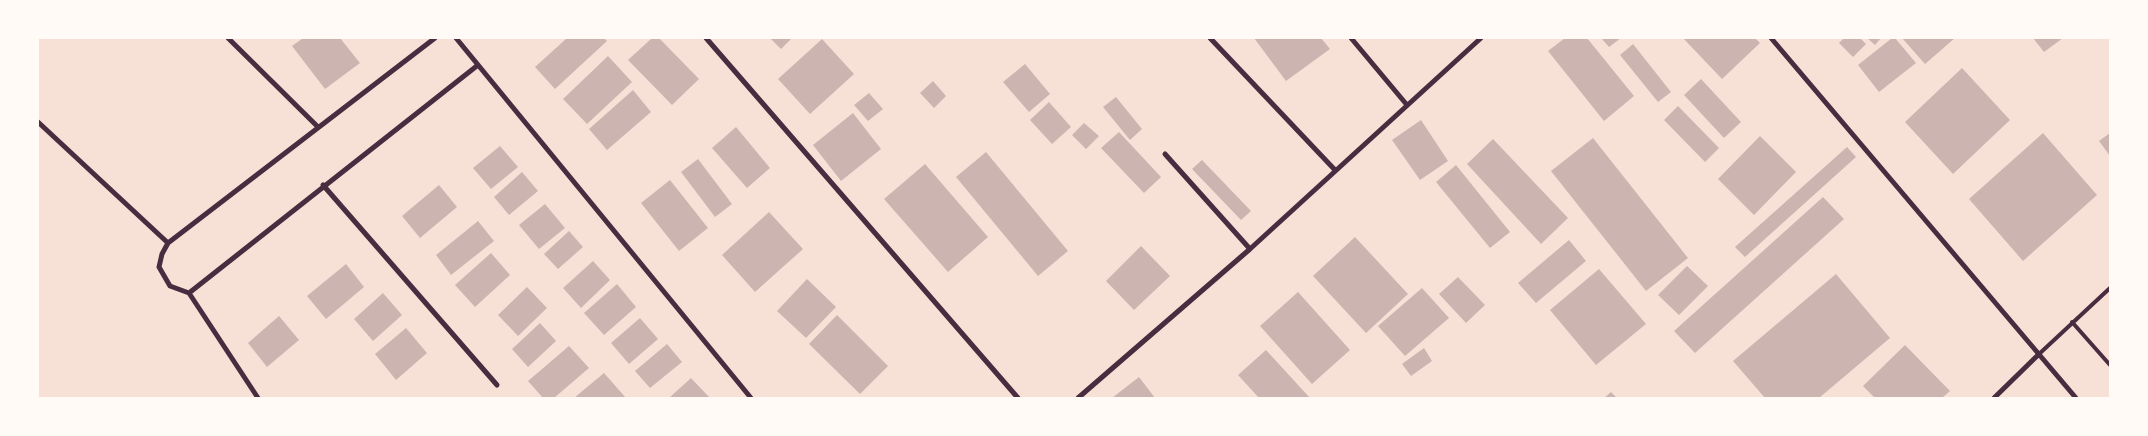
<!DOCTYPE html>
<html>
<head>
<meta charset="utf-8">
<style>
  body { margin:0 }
  #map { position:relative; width:2148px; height:436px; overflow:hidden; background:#f7e1d7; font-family:"Roboto Condensed",sans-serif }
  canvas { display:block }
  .frame { position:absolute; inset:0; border:39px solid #fffaf5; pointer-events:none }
</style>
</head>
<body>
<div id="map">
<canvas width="2148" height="436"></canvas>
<div class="frame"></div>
</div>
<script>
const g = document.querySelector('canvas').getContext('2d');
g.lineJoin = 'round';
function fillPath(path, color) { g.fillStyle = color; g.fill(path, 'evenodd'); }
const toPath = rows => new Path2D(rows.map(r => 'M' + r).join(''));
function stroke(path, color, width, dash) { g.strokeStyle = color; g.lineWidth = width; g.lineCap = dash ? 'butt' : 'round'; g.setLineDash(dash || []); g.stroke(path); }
fillPath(toPath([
  [303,38,340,38,360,63,325,89,292,46],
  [567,38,604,38,607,41,555,89,535,67],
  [652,38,659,38,699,79,672,105,628,60],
  [770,38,792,38,781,49],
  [1254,38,1321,38,1330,49,1286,81],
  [1565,38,1587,38,1634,96,1604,121,1548,51],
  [1601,38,1621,38,1609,47],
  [1683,38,1755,38,1760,43,1722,79],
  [1844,38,1860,38,1866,44,1853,57,1839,43],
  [1867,38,1881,38,1875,45],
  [1892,38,1895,38,1916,63,1879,92,1858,65],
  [1902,38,1955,38,1925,64],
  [2033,38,2063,38,2044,52],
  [822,39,854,74,810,114,778,79],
  [1633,44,1671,92,1658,102,1620,55],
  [608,56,632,82,587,124,563,99],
  [1025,64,1050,94,1029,112,1003,82],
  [1962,68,2010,120,1953,174,1905,122],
  [1701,79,1741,122,1724,138,1684,95],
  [933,81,946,96,934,108,920,93],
  [633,90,651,112,607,150,589,129],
  [869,93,883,109,868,121,854,105],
  [1116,97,1142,129,1130,140,1103,107],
  [1049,102,1071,127,1052,144,1030,120],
  [1678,106,1719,148,1705,162,1664,120],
  [853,113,881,149,841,181,813,145],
  [1421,120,1448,161,1420,180,1392,140],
  [1084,123,1099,136,1086,149,1072,135],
  [736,127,770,168,747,188,712,148],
  [1119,132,1161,177,1144,193,1101,148],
  [2043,133,2097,195,2023,261,1969,199],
  [2110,133,2110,156,2099,141],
  [1760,136,1796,172,1754,215,1718,179],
  [1593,138,1688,258,1646,291,1551,171],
  [1493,139,1568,218,1541,244,1467,164],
  [500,146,518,167,491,189,473,168],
  [1847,147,1856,157,1745,257,1735,247],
  [986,152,1068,251,1038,276,956,177],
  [698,159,732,204,715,217,681,172],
  [1202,160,1251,211,1241,220,1192,169],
  [925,164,988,237,948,272,884,199],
  [1456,165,1510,232,1490,248,1436,182],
  [522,172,538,191,509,215,494,197],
  [670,180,708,228,679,251,641,203],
  [439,185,457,207,420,238,402,216],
  [1823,197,1844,219,1695,353,1674,331],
  [545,204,565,228,539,249,519,225],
  [769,212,803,249,755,292,722,255],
  [478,221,494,241,451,275,436,255],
  [569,231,583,247,558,269,544,254],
  [1355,237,1408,294,1366,333,1313,276],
  [1569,240,1586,261,1536,303,1518,283],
  [1141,246,1170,276,1134,310,1106,281],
  [491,253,510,275,475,307,455,285],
  [593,261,610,280,581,308,563,288],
  [346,264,364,287,326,319,307,296],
  [1687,266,1708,286,1679,315,1658,295],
  [1599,269,1646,324,1596,365,1550,310],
  [1836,274,1890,338,1819,398,1765,398,1733,361],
  [1458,277,1485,305,1466,323,1439,294],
  [807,279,836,307,806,338,777,311],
  [617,284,636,307,604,335,584,313],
  [527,287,547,308,518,336,498,315],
  [1422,288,1449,318,1405,356,1378,326],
  [1298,292,1350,350,1312,384,1260,326],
  [383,293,402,315,373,341,354,319],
  [837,315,888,366,860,394,809,344],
  [279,316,299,340,267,367,248,343],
  [640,318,658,339,629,364,611,343],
  [540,323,556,341,528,367,512,349],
  [406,328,427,353,396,380,375,354],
  [667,344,682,362,650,388,635,371],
  [1905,345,1950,391,1942,398,1875,398,1863,386],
  [569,346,589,368,554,398,543,398,528,381],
  [1424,348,1432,361,1411,376,1402,364],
  [1266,350,1310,398,1259,398,1238,375],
  [604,373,626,398,574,398],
  [1139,377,1155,398,1112,398],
  [691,378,710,398,669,398],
  [1611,392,1617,398,1604,398]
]), '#ccb4b1');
stroke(toPath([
  [2072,322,2110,365],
  [2038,355,2110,288]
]), '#4a2c40', 4);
stroke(toPath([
  [228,38,317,126],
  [456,38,751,398],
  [706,38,1018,398],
  [1210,38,1335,170],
  [1351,38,1407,105],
  [1771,38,2076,398],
  [38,122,168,243],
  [1165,154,1250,249],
  [323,185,497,385],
  [189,293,478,65],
  [258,398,189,293,170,286,159,267,162,254,168,243,435,38],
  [1078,398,1250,249,1481,38],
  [1994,398,2038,355]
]), '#4a2c40', 5);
</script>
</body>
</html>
